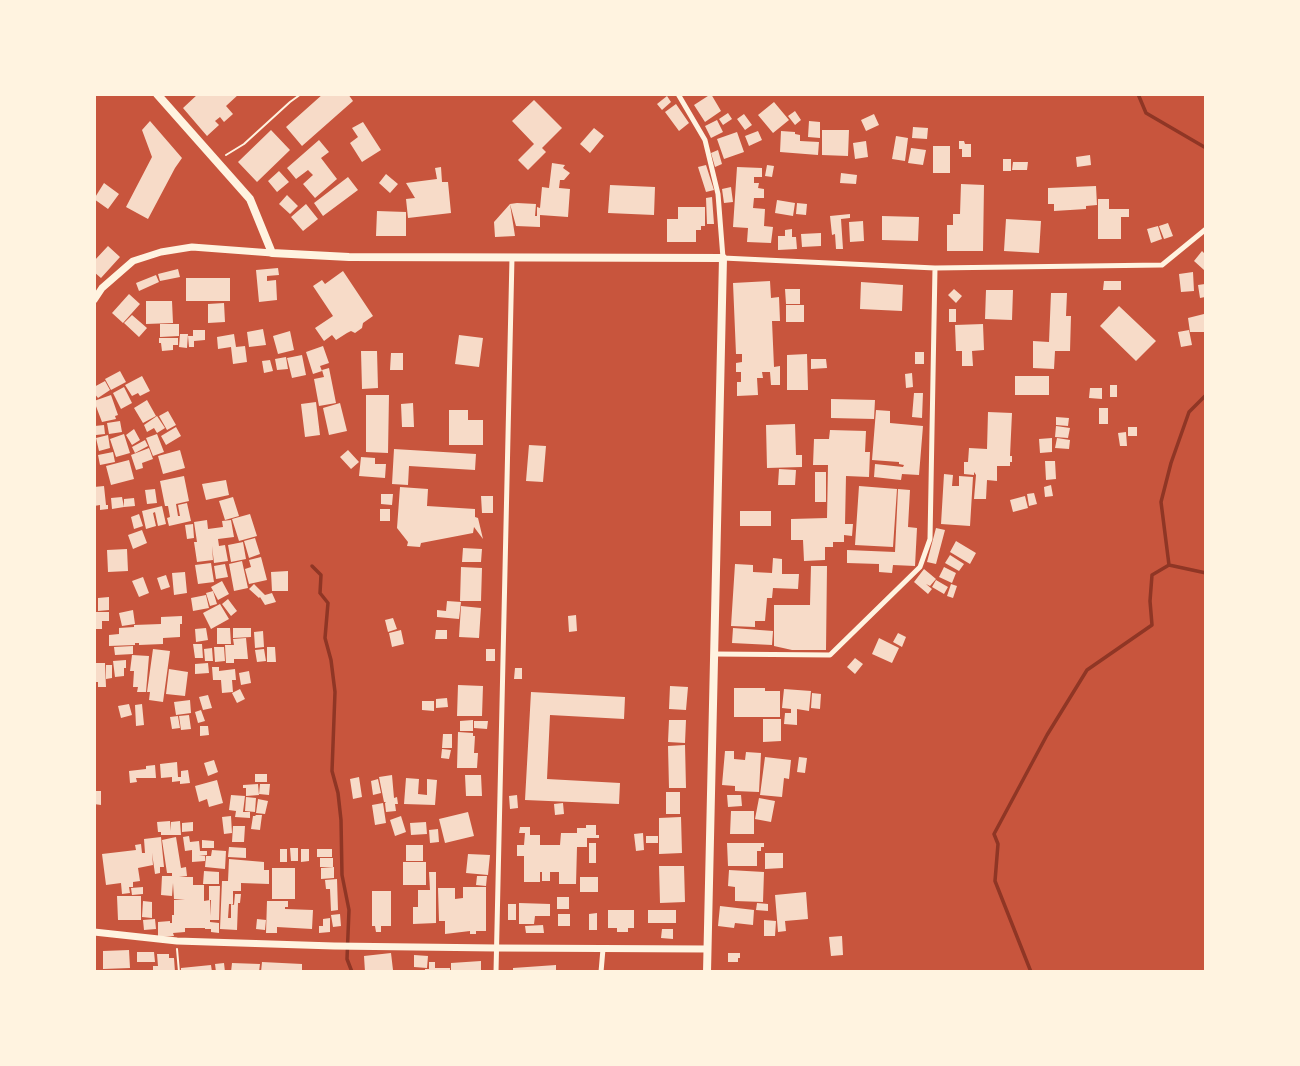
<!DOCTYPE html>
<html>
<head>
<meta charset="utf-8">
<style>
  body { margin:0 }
  #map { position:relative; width:1300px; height:1066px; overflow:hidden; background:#c8553d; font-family:Spectral,serif }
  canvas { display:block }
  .frame { position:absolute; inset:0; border:96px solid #fff3e0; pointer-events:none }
</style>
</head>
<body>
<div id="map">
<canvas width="1300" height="1066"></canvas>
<div class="frame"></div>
</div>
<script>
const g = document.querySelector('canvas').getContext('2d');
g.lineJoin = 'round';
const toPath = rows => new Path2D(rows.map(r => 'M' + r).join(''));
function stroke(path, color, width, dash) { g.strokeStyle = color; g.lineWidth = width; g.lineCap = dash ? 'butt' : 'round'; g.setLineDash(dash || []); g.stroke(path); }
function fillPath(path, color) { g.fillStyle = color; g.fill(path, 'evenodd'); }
stroke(toPath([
  [1138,94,1146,113,1206,148],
  [1169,565,1206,573],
  [312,566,321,575,320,593,328,603,325,638,331,660,335,692,332,771,338,793,341,820,342,875,349,910,347,959,352,972],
  [1031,972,995,881,998,844,994,834,1047,735,1087,670,1152,625,1150,601,1152,575,1169,565,1161,502,1171,463,1189,412,1206,395]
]), '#8f3625', 3.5);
fillPath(toPath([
  [198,94,239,94,226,106,233,114,224,122,220,117,215,121,219,125,207,136,183,108],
  [323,94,348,94,353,101,302,146,286,127],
  [711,94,721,111,705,122,694,105],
  [667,96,671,102,662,110,657,104],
  [534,100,562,128,542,148,546,152,528,170,518,160,534,144,512,121],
  [774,102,789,120,773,133,758,115],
  [676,104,689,123,679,131,665,112],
  [795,111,801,120,795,125,788,116],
  [728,113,732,119,723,125,719,119],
  [744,114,752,125,745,130,737,119],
  [874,114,879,125,866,131,861,120],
  [717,120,723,132,711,138,705,126],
  [150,121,182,158,175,168,148,219,126,207,152,157,142,130],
  [809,121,820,122,820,138,808,137],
  [363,122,381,150,362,162,350,143,358,137,352,128],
  [913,127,928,128,927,139,912,138],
  [594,128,604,136,590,153,580,144],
  [271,130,290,150,257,182,238,162],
  [822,130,849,130,848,156,822,155],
  [758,131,762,140,749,146,745,136],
  [781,131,795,132,795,134,800,135,800,141,819,142,818,155,780,152],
  [737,132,744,152,724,159,717,139],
  [896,136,908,138,905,161,892,159],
  [319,140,329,152,321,158,337,179,315,198,303,184,313,175,308,170,296,179,287,168],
  [866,141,868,157,855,159,853,143],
  [959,141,964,141,965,144,971,144,971,157,962,157,962,149,959,149],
  [933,146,950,146,950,173,933,173],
  [911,148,926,150,923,165,908,163],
  [718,150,722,164,715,167,711,153],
  [1090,155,1091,165,1077,167,1076,157],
  [1003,159,1011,159,1011,171,1003,171],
  [1013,162,1028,162,1027,170,1012,170],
  [552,163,565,165,563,168,570,173,564,180,560,180,559,188,570,189,568,217,540,215,540,227,516,226,510,204,517,203,536,204,535,216,537,216,537,207,540,208,542,187,549,188],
  [706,165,714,190,706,192,698,167],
  [767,165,774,166,772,177,765,176],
  [441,167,442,182,448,182,451,213,408,218,406,199,415,198,406,183,437,179,435,168],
  [737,167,762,168,762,177,754,177,754,183,759,183,758,188,764,189,764,198,754,198,753,208,765,209,764,226,773,227,771,243,747,242,748,228,733,227],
  [279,171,289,182,277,192,268,181],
  [841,173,857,175,856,184,840,183],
  [386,174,398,184,390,193,379,183],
  [348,177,358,190,323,216,314,203],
  [104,183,119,194,108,209,94,199],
  [961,184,984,185,983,251,947,251,947,225,953,225,953,214,960,214],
  [610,185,655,187,654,215,608,213],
  [1096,186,1097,205,1086,206,1086,209,1054,211,1054,204,1048,204,1048,188],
  [731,187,733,202,724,203,722,189],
  [287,195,298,206,290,214,279,204],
  [712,197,714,224,707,224,706,198],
  [1098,199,1109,199,1109,209,1129,209,1129,217,1121,217,1121,239,1098,239],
  [777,200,795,203,793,216,775,213],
  [797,203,807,204,806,215,796,214],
  [306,204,318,219,303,231,291,217],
  [510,204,515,236,495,237,494,222],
  [678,207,705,207,705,226,701,226,701,230,696,230,696,242,667,242,667,219,678,219],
  [377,211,406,212,406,236,376,236],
  [850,214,850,218,841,219,843,249,836,249,835,234,832,235,830,216],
  [882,216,919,217,918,241,882,240],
  [1006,219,1041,221,1039,253,1004,251],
  [863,221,864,241,850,242,849,222],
  [1168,223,1173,236,1164,239,1159,226],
  [1158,226,1162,239,1151,243,1147,229],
  [792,229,792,237,796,237,797,249,778,250,778,236,785,236,785,230],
  [821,233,821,246,802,247,801,234],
  [108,246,120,257,101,278,94,272,94,261],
  [1202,251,1205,254,1204,270,1194,261],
  [278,268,279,275,267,276,267,281,276,280,277,300,259,302,256,270],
  [178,269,180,277,160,281,158,274],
  [343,271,373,316,363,323,362,328,355,333,351,331,347,333,336,340,332,335,324,341,315,328,333,316,313,286,322,280,325,284],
  [1193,272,1194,291,1181,292,1179,274],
  [156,275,159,282,139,291,136,283],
  [186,278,230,278,230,301,186,301],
  [770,281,771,298,779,297,780,321,772,321,774,367,780,366,780,385,771,385,770,372,762,372,763,378,757,378,758,395,737,396,737,382,741,382,741,372,736,372,736,363,742,362,742,354,736,354,733,283],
  [1104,281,1121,281,1121,290,1103,290],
  [861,282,903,285,902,311,860,309],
  [1205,284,1205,297,1200,298,1198,285],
  [785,289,800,289,800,304,786,304],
  [954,289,962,296,956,303,948,295],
  [986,290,1013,290,1012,320,985,319],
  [1051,293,1067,293,1066,316,1071,316,1070,351,1055,351,1054,369,1033,368,1033,341,1049,342],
  [129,294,140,304,123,323,112,313],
  [146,301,172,301,173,323,146,324],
  [224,303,225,322,208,323,208,304],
  [786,305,804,305,804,322,786,322],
  [1119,306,1156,341,1136,361,1100,326],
  [949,309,956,309,956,322,949,322],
  [1204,314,1205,332,1190,332,1188,318],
  [132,315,147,328,139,337,124,323],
  [160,324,179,324,179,336,160,337],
  [983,324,984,350,972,351,973,366,962,366,962,351,956,351,955,325],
  [263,329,266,345,249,347,247,332],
  [193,330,205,330,205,340,194,341,194,347,189,347,188,336,193,336],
  [1189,330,1192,345,1181,347,1178,332],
  [290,331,294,350,278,354,273,336],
  [180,334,188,334,187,348,179,347],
  [234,334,236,347,245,346,247,362,233,364,231,347,218,349,217,337],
  [459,335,483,338,479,367,455,364],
  [159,338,178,338,178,345,173,345,173,350,162,351,161,343,159,343],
  [323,346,329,363,320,366,322,371,313,374,306,352],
  [361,351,377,351,378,388,362,389],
  [915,352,924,352,924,364,915,364],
  [391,353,403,353,403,370,390,370],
  [807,354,808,390,787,390,787,355],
  [302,355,306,375,292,378,287,358],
  [286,357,288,369,277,370,275,359],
  [811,359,826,359,827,368,811,369],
  [270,360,273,371,264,373,262,361],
  [329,368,336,403,319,406,314,379,324,377,322,370],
  [120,371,126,382,111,390,105,379],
  [912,373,913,387,906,388,905,374],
  [142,376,150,391,140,396,138,393,132,396,125,385],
  [1015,376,1049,376,1049,395,1015,395],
  [105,381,110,390,98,398,94,393,94,387],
  [1110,385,1117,385,1117,397,1110,397],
  [124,387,132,403,121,409,113,393],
  [1090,388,1102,388,1102,399,1089,398],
  [914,393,923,393,922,418,912,417],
  [111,395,118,415,115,416,116,419,102,422,94,401],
  [366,395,389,395,388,453,366,452],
  [831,399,875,400,874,419,831,418],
  [147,400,156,416,143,423,134,408],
  [316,402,320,435,305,437,301,404],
  [340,403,347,431,329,435,323,408],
  [413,403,414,427,402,427,401,404],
  [1099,408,1108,408,1108,424,1099,424],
  [449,410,468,410,468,420,483,420,483,445,449,445],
  [876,410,890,411,890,423,923,426,919,475,902,474,901,480,874,477,875,464,903,467,904,465,899,464,899,462,872,460],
  [168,411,176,425,167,430,159,416],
  [988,412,1012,413,1010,456,1012,456,1012,462,1010,462,1010,466,997,466,997,481,987,480,986,499,974,499,976,475,974,472,974,475,964,474,964,462,968,462,969,448,987,449],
  [157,416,165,428,157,433,154,428,147,432,144,425],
  [1056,417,1069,418,1068,426,1056,425],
  [120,421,122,432,109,434,107,423],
  [795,424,796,455,802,455,802,467,767,468,766,425],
  [104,425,105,434,96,435,95,426],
  [1056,426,1070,428,1068,438,1055,437],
  [176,427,181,436,166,445,161,436],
  [1128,427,1137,427,1137,436,1128,436],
  [134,429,140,440,132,445,126,435],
  [830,430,866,431,865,452,870,452,869,477,846,476,845,524,853,524,852,536,844,535,844,542,833,542,833,547,825,547,825,560,804,561,803,540,791,540,791,519,827,518,828,465,813,465,814,439,829,439],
  [1126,432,1127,446,1120,446,1118,433],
  [124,434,130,453,116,457,110,439],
  [157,434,164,452,153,456,146,438],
  [108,435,110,448,99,451,96,438],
  [1052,438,1052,452,1040,453,1039,439],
  [1057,438,1070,440,1069,449,1055,448],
  [145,440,148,446,135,453,132,447],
  [529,445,546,446,543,482,526,481],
  [149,448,153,459,142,463,143,468,136,470,131,455],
  [394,449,476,454,475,470,409,466,408,485,392,484],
  [180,450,185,468,163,474,158,456],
  [348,450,359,462,351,469,340,457],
  [113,452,115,462,100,465,98,455],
  [361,457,375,458,375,464,386,464,385,478,359,476],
  [129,460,134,479,111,485,106,466],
  [1045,461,1055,461,1056,479,1046,480],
  [779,469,796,470,795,485,778,485],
  [815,472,826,472,826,502,815,502],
  [944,474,953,475,952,486,959,486,959,476,973,477,970,526,941,524],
  [184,476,189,501,176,504,178,516,180,516,178,505,187,503,191,521,169,526,167,518,170,517,168,506,165,506,160,481],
  [226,480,229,495,206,500,202,484],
  [1051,485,1053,496,1045,497,1044,487],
  [104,486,106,505,108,505,108,509,100,510,100,505,94,506,94,487],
  [859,486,897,489,893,547,855,545],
  [400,487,428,489,427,506,475,509,475,517,478,518,483,539,474,527,473,533,421,543,420,547,407,546,408,542,397,528],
  [155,489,157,503,147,504,145,490],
  [898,489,910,490,908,527,917,528,915,566,893,565,892,573,879,572,879,564,847,563,847,550,895,552],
  [1034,493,1037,504,1029,506,1027,494],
  [381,494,393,494,392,505,381,504],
  [481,496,493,496,493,513,482,513],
  [1025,496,1028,508,1013,512,1010,500],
  [122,497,124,507,112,509,111,498],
  [233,497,239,516,225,520,219,501],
  [134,498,135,506,124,507,124,499],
  [162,506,166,524,158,526,155,512,153,513,156,526,146,529,142,511],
  [380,509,390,509,390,521,380,521],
  [740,511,771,511,771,526,740,526],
  [139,514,143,526,134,529,131,517],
  [250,514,257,536,239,541,232,519],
  [207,520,208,529,223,527,222,521,231,520,234,537,218,539,219,546,225,545,228,561,214,563,212,546,213,560,197,562,194,542,197,542,194,522],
  [193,524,194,538,187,539,185,525],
  [936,528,945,530,936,564,927,562],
  [142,530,147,543,133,549,128,535],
  [255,538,260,554,249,558,244,541],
  [956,541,976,553,970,564,950,552],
  [243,542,246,559,231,562,228,545],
  [463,548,482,549,481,562,462,562],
  [127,549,128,571,108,572,107,550],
  [950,555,964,564,959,571,945,563],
  [261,557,267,580,249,584,245,569,251,567,249,560],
  [773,558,782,559,782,574,799,574,798,589,773,588,772,598,767,598,765,621,755,621,755,627,731,626,735,564,753,565,753,572,772,573],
  [242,561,248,588,234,591,229,564],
  [211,563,214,582,198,584,195,565],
  [225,564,228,577,216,579,214,566],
  [811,566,827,566,826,650,792,650,774,646,774,605,810,605],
  [461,567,482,568,481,601,460,601],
  [944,567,956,573,952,583,939,577],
  [924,569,936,579,930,586,926,584,932,589,928,594,914,582],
  [288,571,288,591,272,591,271,572],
  [185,572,187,593,174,595,172,573],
  [166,575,170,587,161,590,157,578],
  [143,577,149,593,139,597,132,581],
  [936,580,948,587,944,594,932,587],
  [222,581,229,594,218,600,211,587],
  [254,584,265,595,272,593,276,602,265,605,260,597,259,598,249,589],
  [951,584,957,586,953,598,947,596],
  [213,591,217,604,210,606,206,593],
  [206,595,209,608,193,611,191,598],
  [109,597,109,610,98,611,98,598],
  [228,599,237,611,231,616,222,604],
  [447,601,461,602,459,619,437,617,437,610,446,611],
  [220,604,229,619,211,629,203,613],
  [461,606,481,608,479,638,459,637],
  [133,610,135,624,122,626,119,613],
  [94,612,109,612,109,621,102,621,102,629,95,629],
  [576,615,577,631,569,632,568,616],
  [182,616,182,624,180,624,180,637,163,638,163,644,139,645,139,643,135,643,135,645,109,646,109,635,119,634,119,628,134,627,134,625,161,624,161,617],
  [393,618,397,629,388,632,385,620],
  [206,628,208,640,196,642,195,629],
  [217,628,230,628,231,644,217,644],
  [233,628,251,628,251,637,233,638],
  [733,628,773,631,772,645,732,643],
  [401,630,404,644,392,647,389,633],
  [436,630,447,630,447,639,435,639],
  [263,631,264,647,255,648,254,632],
  [898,633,906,637,902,647,893,642],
  [246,638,248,659,234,659,234,663,226,663,225,645,234,645,233,639],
  [879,638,899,648,892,663,872,654],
  [193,644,202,644,203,658,195,658],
  [133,646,133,654,115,655,114,647],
  [214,647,224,647,225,661,215,662],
  [267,647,275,647,276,662,267,662],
  [212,648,213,661,205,661,204,649],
  [153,649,170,651,163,702,149,700,150,692,147,692],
  [264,649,266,661,257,662,255,650],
  [486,649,495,649,495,661,486,661],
  [132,655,149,656,146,692,137,692,138,687,133,687,134,671,130,671],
  [855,658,863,664,855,674,847,667],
  [126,660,126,668,124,668,124,676,115,677,113,661],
  [94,663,105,663,106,687,98,687,98,682,94,682],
  [208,663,209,673,195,674,195,664],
  [106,665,112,665,112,678,106,679],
  [212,667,219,667,219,671,235,669,236,680,232,680,233,692,222,693,221,680,213,680],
  [515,668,522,668,522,679,514,679],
  [169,669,188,672,185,696,166,694],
  [249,671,251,683,241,685,239,673],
  [458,685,483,686,482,716,457,716],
  [670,686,688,687,686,710,669,709],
  [734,688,765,688,765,691,780,691,780,717,734,717],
  [240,689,245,699,237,703,232,693],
  [784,689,811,691,809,711,797,709,797,725,784,724,785,713,791,713,791,709,782,708],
  [531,692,625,697,624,719,550,715,547,779,620,783,619,804,525,800],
  [812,693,821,694,820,709,811,708],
  [208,695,212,708,203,710,199,697],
  [447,698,448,707,436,708,436,699],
  [190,700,191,713,176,715,174,702],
  [422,701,434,701,434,711,422,710],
  [129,704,132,715,121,718,118,706],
  [142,704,144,725,136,726,135,705],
  [201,710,205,721,198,723,195,712],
  [189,715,191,729,181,730,179,716],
  [178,716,180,728,172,729,170,717],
  [763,719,781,719,781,741,763,742],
  [473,720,473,731,460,731,460,721],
  [669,720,686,720,685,743,668,742],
  [474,721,488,721,487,729,474,728],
  [200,726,208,726,209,735,200,736],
  [458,732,473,733,473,736,475,736,474,753,478,753,477,768,457,768],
  [443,734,452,734,452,748,442,748],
  [685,745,686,788,669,788,668,746],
  [442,749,451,750,449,759,441,758],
  [725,751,734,751,734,759,745,760,746,752,761,753,759,792,735,791,735,786,722,785],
  [765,757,791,760,789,779,784,778,782,797,760,795],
  [799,757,807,758,805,773,797,772],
  [214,760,218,772,208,776,204,763],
  [177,762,178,777,181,777,181,771,188,770,190,783,180,784,180,781,172,782,172,777,161,778,160,764],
  [155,765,156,778,136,778,137,782,130,783,129,771,146,769,146,766],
  [255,774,267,774,267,782,255,782],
  [392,775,394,798,397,797,398,804,395,804,396,811,386,812,385,803,386,802,384,802,379,777],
  [465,775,481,775,482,796,466,796],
  [359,777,362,797,353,799,350,779],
  [406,778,419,779,418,794,427,795,427,779,437,780,435,805,404,804],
  [378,779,381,793,373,795,371,781],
  [217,780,223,803,209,807,207,799,199,802,195,786],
  [258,784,259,795,246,796,246,788,243,788,243,785],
  [260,784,270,784,269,795,259,794],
  [94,791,101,791,101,805,94,804],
  [666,792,680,792,680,814,666,814],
  [231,795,245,796,243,812,250,812,250,818,235,817,236,811,229,810],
  [517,795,518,808,510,809,509,796],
  [727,795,741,795,742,806,728,807],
  [246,797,256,798,255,812,245,811],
  [759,798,775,801,771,822,755,819],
  [258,799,268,801,265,814,256,813],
  [383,803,386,823,375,825,372,805],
  [563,803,564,814,555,815,554,804],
  [731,811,754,811,754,834,730,834],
  [468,812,474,836,445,843,439,819],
  [256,815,262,815,260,830,251,829,253,816,255,816],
  [231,816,232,833,224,834,222,817],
  [401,816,406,832,395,836,390,820],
  [681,817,682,853,659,854,659,818],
  [170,821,171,831,171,822,180,821,181,835,161,835,161,832,158,832,157,822],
  [193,822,193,831,182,832,182,823],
  [426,822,427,834,411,835,410,823],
  [586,825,596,825,596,835,599,835,599,838,587,838,587,847,577,847,576,884,559,884,559,872,550,872,550,881,542,881,542,872,540,872,540,882,524,882,524,856,517,856,517,845,524,845,525,833,519,833,520,827,530,827,530,835,540,835,540,845,560,845,561,833,577,833,577,828,586,828],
  [233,826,245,826,244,842,232,842],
  [438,829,439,842,430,843,429,830],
  [643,833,644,850,636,851,634,834],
  [189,836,190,842,199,841,200,851,207,851,207,855,199,856,205,856,205,861,192,862,192,850,185,851,183,837],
  [646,836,658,836,658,843,646,843],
  [161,837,164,867,160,867,160,873,155,874,152,853,153,865,138,868,140,881,133,882,133,887,129,887,130,893,122,894,121,883,106,885,102,854,136,850,135,845,141,844,142,853,145,853,144,839],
  [176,837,181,868,186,867,187,876,179,877,193,877,193,885,204,885,204,901,210,900,210,916,211,900,209,900,209,886,220,886,219,920,210,920,210,922,219,923,219,933,211,932,211,929,205,929,205,928,185,928,185,932,173,933,174,936,158,937,158,922,170,921,170,923,172,923,172,915,174,915,174,900,185,899,174,899,173,883,172,896,161,895,162,876,172,876,172,873,167,873,162,840],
  [202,840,214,841,214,848,202,848],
  [589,843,596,843,596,863,589,863],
  [727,843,764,843,764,847,761,847,761,851,757,851,757,866,728,866],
  [406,845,423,845,423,861,406,861],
  [229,847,246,848,246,858,228,857],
  [290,848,298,848,298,861,291,861],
  [280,849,287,849,287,862,280,862],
  [301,849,309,849,309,861,301,862],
  [317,849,332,849,332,857,317,857],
  [212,850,226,851,225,869,205,867,206,856,211,856],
  [765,853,783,853,783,868,765,869],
  [468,854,490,855,488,875,466,873],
  [320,858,333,858,333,867,320,867],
  [229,859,264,862,264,870,269,870,269,884,241,883,241,891,233,891,233,904,229,904,228,918,231,918,231,904,234,905,235,894,241,894,240,903,238,903,237,930,220,929,222,881,228,881],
  [403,862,426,862,426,885,403,885],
  [659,866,684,866,685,902,660,903],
  [334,867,334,878,321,879,321,868],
  [272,868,295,868,295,899,272,899],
  [729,870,764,872,763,902,735,901,735,887,728,886],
  [204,871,219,872,219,884,203,884],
  [429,872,436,872,436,923,413,924,413,907,418,907,418,890,430,890],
  [477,876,487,876,486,886,476,885],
  [580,877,598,877,598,892,580,892],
  [337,879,338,910,331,911,330,889,326,889,325,880],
  [143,887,143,894,132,895,131,888],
  [463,887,486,887,486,931,476,931,476,934,470,934,470,931,445,934,445,921,439,921,438,888,455,888,455,899,463,898],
  [372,891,391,891,391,926,381,926,381,932,376,932,375,926,372,926],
  [806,892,808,919,785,921,786,931,778,932,775,895],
  [117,896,141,896,141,920,118,920],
  [557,897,569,897,569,909,557,909],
  [143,901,152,902,152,918,142,917],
  [267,901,288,901,288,907,285,907,285,909,313,910,312,929,277,927,277,933,266,933],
  [519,903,550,904,550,916,535,916,534,924,519,924],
  [757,903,768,904,768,911,756,910],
  [508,904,516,904,516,920,508,920],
  [720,906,754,910,753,925,735,923,734,928,718,926],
  [608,910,634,910,634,928,628,928,628,932,617,932,617,928,608,928],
  [648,910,676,910,676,923,648,923],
  [597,913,597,930,589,930,589,914],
  [340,914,341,926,333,927,331,915],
  [558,914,570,914,570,926,558,926],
  [330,918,330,932,319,933,319,926,323,926,323,919],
  [155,919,156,929,144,930,143,920],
  [257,919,266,920,265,930,256,929],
  [764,920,776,921,775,936,764,936],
  [543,925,544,933,526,933,525,926],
  [662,929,673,929,673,939,661,938],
  [842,936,843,955,831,956,829,937],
  [129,950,130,968,103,969,103,951],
  [137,952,154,952,155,962,137,962],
  [391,953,393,970,365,972,364,956],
  [728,953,740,953,740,958,738,958,738,962,728,962],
  [157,954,169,954,169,958,174,958,175,972,153,972,153,966,158,966],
  [414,955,428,956,427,968,414,967],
  [481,961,481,972,451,972,451,963],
  [262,962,302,964,302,972,261,972],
  [429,962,435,962,435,968,450,968,450,972,425,972,425,969,429,969],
  [224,963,225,972,216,972,215,964],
  [232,963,260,964,259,972,231,972],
  [211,965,212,972,181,972,181,968],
  [556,965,556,972,513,972,513,968]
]), '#f7dbc8');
stroke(toPath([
  [226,155,244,144,290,102,301,94],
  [177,949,179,972]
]), '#fff3e0', 2);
stroke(toPath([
  [678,94,705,140,718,194,723,258,935,268,1162,265,1206,229],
  [715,654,830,655,920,567,930,539,935,268],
  [496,972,512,257],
  [601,972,603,949]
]), '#fff3e0', 5);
stroke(toPath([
  [94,300,102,288,133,261,161,252,192,247,272,253],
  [94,932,177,941,334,946,496,948,707,949]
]), '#fff3e0', 7);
stroke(toPath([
  [157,94,250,199,272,253,349,257,723,258,707,972]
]), '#fff3e0', 8);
</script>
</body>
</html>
